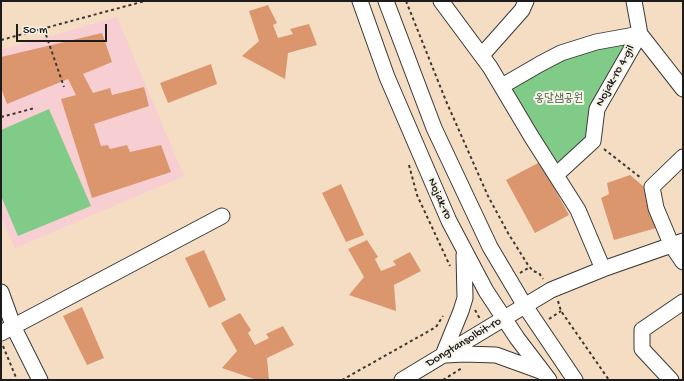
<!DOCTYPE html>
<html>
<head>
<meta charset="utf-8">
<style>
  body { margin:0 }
  #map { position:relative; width:684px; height:381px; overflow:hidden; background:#f4ddc2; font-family:"Gochi Hand",sans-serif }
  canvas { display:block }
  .frame { position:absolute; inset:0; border:2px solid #1c1c1c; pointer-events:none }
  .scale { position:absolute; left:16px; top:24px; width:91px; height:18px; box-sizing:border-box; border:2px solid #1c1c1c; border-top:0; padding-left:5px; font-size:12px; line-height:14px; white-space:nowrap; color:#1c1c1c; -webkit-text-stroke:3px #f7f3e8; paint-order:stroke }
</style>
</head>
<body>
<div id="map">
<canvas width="684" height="381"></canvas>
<div class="frame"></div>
<div class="scale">50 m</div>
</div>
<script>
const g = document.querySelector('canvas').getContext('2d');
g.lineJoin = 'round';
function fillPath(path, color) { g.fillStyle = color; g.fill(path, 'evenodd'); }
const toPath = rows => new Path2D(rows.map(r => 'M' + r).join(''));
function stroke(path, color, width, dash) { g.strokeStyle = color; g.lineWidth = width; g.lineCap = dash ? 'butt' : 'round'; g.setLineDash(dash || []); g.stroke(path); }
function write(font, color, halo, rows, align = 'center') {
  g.font = font + ' "Gochi Hand","Poor Story",sans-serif'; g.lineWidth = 4; g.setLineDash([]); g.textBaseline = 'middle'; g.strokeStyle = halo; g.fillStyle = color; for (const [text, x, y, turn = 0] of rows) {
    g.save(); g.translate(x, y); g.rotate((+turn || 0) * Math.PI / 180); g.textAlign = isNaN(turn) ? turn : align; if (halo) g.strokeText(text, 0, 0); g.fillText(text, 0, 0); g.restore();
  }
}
fillPath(toPath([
  [117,17,184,176,15,248,1,217,1,50]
]), '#f7cfd3');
fillPath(toPath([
  [636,37,592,138,557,171,505,86,542,64],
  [49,109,91,206,18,236,1,196,1,130]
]), '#81cb88');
fillPath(toPath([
  [268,5,277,23,273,25,278,38,293,34,290,29,309,24,317,45,288,53,285,79,242,56,259,41,249,11],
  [102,33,112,62,83,74,93,93,110,88,112,95,144,87,149,106,94,124,101,146,108,145,110,149,127,145,130,152,161,145,171,172,92,198,61,99,76,95,68,79,7,104,1,88,1,57],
  [211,64,217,84,168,103,160,83],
  [540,162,569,215,535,233,506,180],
  [630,175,643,186,656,228,614,240,601,198,609,194,607,183],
  [341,184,364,235,346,242,322,193],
  [367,240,378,257,375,259,381,271,396,265,393,261,410,252,421,271,394,285,396,311,349,295,364,277,348,249],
  [204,250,226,300,209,308,185,258],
  [82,307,104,358,87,365,63,316],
  [240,313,251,330,248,333,255,345,269,338,266,334,283,326,294,345,267,358,269,380,257,380,222,368,237,351,221,323]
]), '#db966d');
const minor = toPath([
  [360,1,387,77,449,221,486,291,517,338,549,380],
  [386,1,434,128,490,247,525,306,575,380],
  [441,1,490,67,531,136,578,210,603,269],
  [482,55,522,10,526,1],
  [502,86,540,64,561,53,596,42,640,34,634,1],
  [683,157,652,187,656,208,672,246,683,262],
  [556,175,593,141,597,109,640,34,683,89],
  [1,292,14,328,40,380],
  [1,333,222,216],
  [443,355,461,311,465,298,464,255],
  [446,355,464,354,496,355,543,372],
  [402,380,551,290,603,269,683,241],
  [671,380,642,349,642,330,683,302]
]);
stroke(minor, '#3c3935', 17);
stroke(toPath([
  [406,1,446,101,488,196,508,233,528,265,533,271,539,273,543,279],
  [44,29,64,87],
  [1,40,145,1],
  [1,117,35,108],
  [604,149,641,178],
  [409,165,417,195,450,266],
  [520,273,530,267],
  [558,301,561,311,609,380],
  [475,310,480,319],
  [549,319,561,311],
  [3,346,17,380],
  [342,380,436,327,443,316],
  [443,380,462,368]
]), '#3c3935', 2, [3, 3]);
stroke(minor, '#fff', 15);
write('12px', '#1c1c1c', '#f7f3e8', [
  ["Nojak-ro 4-gil",616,76,-61],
  ["Nojak-ro",439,199,66],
  ["Dongtansolbit-ro",464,343,-31]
]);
write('12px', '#3f5942', '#f7f3e8', [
  ["옹달샘공원",559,99]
]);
</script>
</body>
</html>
